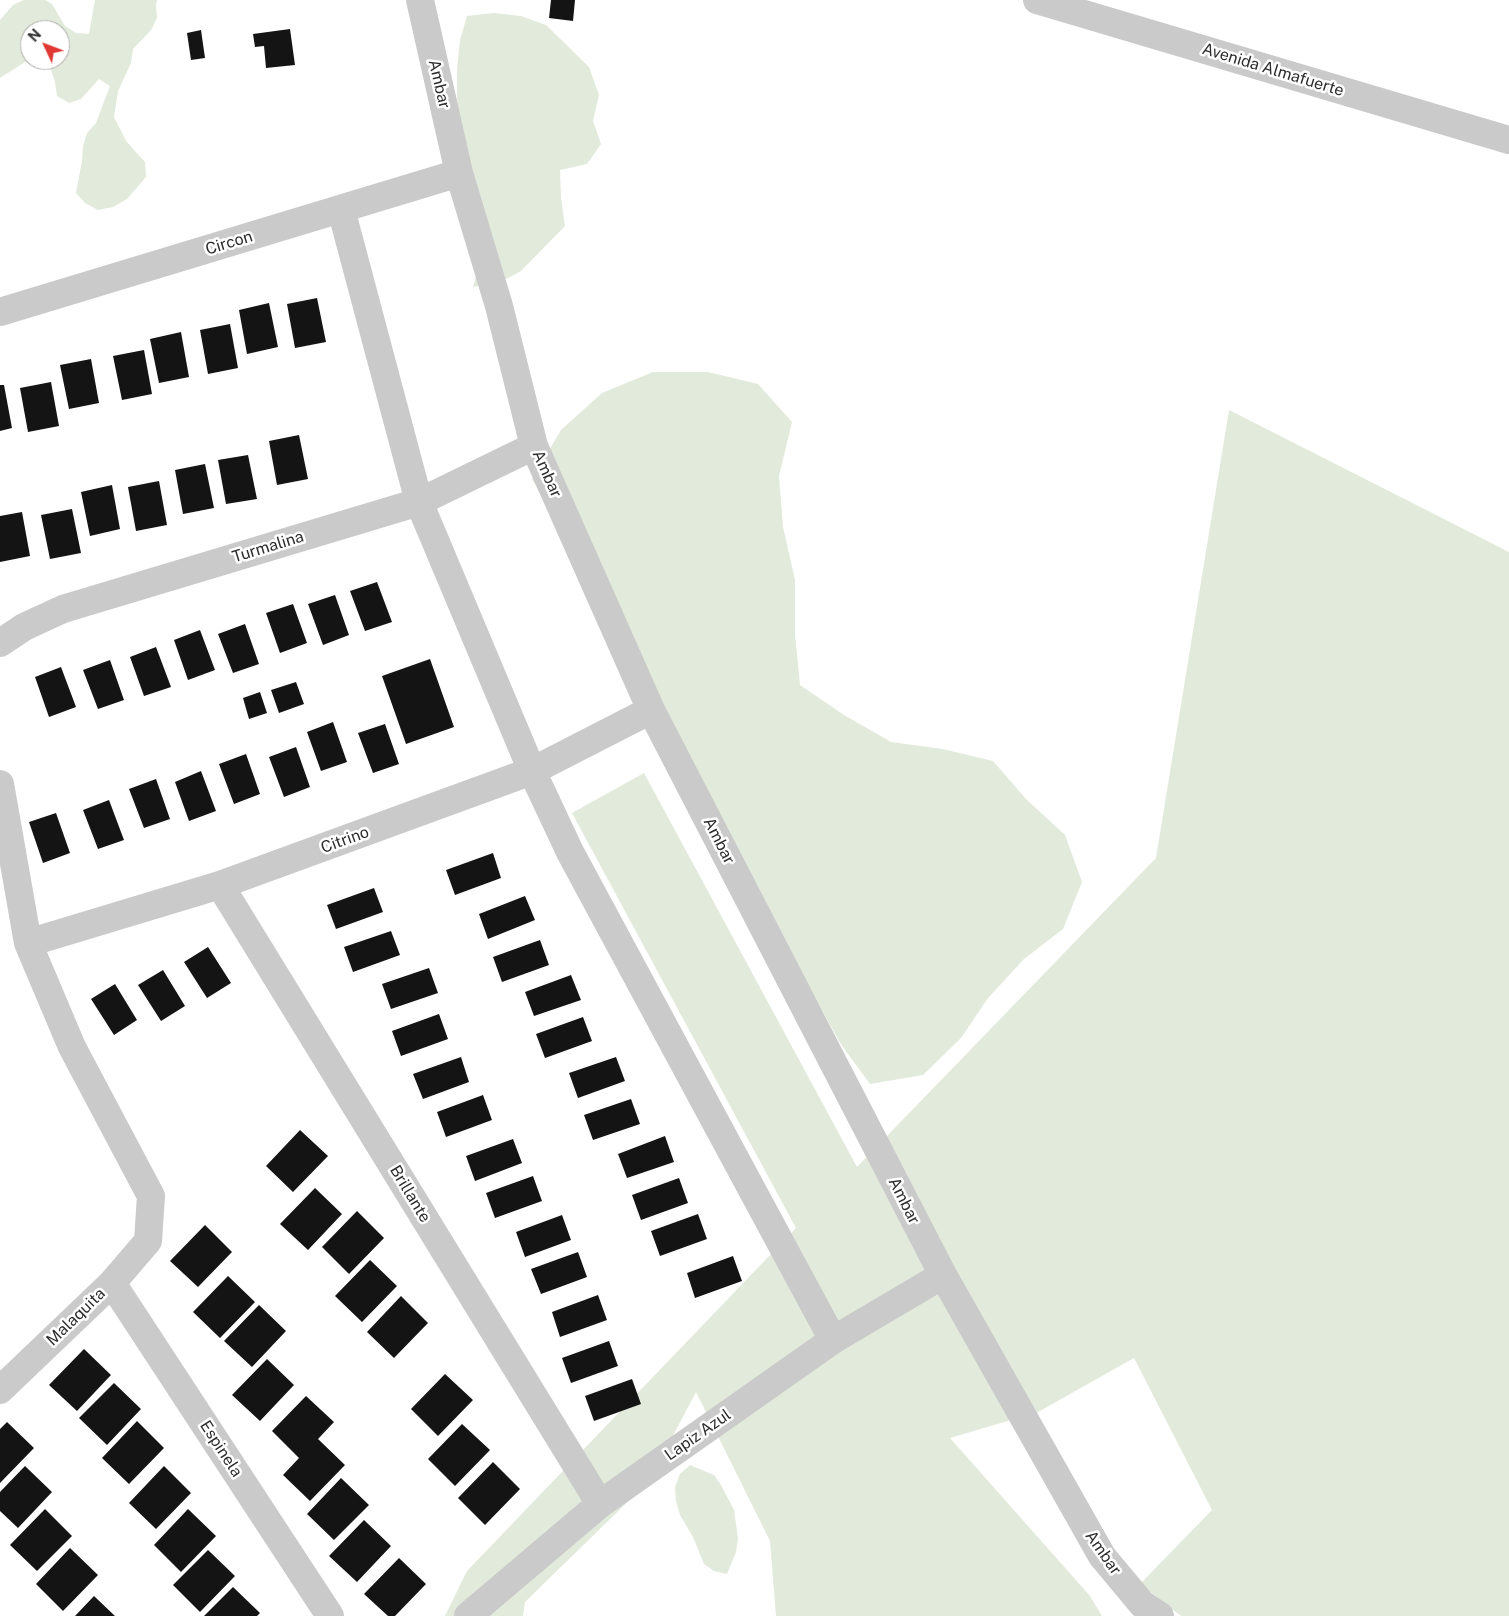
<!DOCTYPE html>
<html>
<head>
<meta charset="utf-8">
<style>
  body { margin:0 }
  #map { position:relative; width:1509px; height:1616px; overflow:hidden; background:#fff; font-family:"Public Sans",sans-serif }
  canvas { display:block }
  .north { position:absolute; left:20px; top:20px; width:50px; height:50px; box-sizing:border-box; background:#fff; border:1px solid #ababab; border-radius:50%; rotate:313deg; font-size:14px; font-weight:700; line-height:20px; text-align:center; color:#2d2d2d }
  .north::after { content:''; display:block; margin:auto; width:18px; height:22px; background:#e03833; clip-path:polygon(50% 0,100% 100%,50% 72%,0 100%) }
</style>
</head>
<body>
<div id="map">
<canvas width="1509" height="1616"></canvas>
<div class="north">N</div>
</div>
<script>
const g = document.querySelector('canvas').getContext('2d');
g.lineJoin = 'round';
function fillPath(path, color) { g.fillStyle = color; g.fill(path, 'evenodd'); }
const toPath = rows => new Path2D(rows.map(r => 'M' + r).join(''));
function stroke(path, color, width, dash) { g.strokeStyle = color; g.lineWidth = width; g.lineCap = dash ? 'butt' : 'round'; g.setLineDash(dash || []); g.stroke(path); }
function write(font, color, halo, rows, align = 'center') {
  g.font = font + ' "Public Sans",sans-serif'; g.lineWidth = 5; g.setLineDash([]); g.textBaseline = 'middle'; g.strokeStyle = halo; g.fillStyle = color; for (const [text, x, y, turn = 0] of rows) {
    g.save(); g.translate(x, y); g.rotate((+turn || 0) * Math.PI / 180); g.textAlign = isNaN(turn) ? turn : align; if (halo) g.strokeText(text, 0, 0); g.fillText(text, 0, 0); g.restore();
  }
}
fillPath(toPath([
  [24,0,45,0,52,4,65,26,76,33,89,34,95,0,157,0,156,5,157,18,151,30,133,49,131,63,118,91,114,117,126,141,145,162,146,177,127,199,113,207,98,210,85,203,76,193,82,161,83,146,87,133,96,123,110,86,99,79,81,99,69,103,57,96,55,82,51,70,39,65,25,62,0,78,0,20,13,5],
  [30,30,60,30,60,60,30,60],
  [494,13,521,16,546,25,589,67,599,95,593,121,601,144,587,164,560,170,561,198,565,226,521,271,499,283,473,287,480,262,460,125,457,98,457,69,460,40,467,16],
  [653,372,708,372,758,384,792,422,779,476,783,527,795,580,795,635,800,685,844,715,891,742,943,749,993,761,1026,799,1065,835,1082,882,1063,929,1024,959,988,998,961,1038,923,1075,870,1084,840,1043,532,479,561,430,602,393],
  [1229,410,1509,552,1509,1616,1181,1616,1140,1584,1212,1510,1134,1358,1038,1412,950,1438,1090,1596,1102,1616,776,1616,770,1541,696,1392,649,1481,525,1602,523,1616,445,1616,467,1571,652,1378,796,1228,572,813,644,773,857,1167,1156,858],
  [690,1465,714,1475,721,1485,734,1510,738,1538,736,1552,727,1574,714,1571,704,1564,693,1537,680,1515,676,1501,675,1487,680,1474]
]), '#e2eadb');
fillPath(toPath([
  [551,0,575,0,573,21,549,18],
  [290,29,295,65,266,68,264,46,255,47,253,34],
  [201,30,205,58,191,60,187,33],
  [317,298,326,342,295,348,287,304],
  [269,303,278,347,247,354,239,310],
  [230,324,238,368,208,374,200,330],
  [181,332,189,377,159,383,150,339],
  [144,350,152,394,122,400,113,356],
  [91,359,99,403,69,409,60,365],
  [51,382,59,426,28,432,20,388],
  [0,385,4,385,12,428,0,431],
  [299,435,308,479,277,485,269,441],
  [248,455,257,499,226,504,218,460],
  [205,464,214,508,183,514,175,470],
  [159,481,167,525,136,531,128,487],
  [112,485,120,529,90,536,81,492],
  [72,509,81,553,50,559,41,515],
  [22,512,30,556,0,562,0,516],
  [377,582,392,622,365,631,350,591],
  [335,595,349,635,323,645,308,604],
  [293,604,307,643,280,653,266,613],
  [245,624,259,664,233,673,218,634],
  [200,630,215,670,188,680,174,640],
  [156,647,171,687,144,696,130,657],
  [430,659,454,727,406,744,382,676],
  [110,660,124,700,98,709,83,670],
  [61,667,76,707,49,717,35,677],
  [296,682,304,704,279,713,271,690],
  [260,692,267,713,249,719,243,698],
  [333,722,347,762,321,771,307,732],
  [385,724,399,764,373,773,358,733],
  [296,747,310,787,284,797,269,757],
  [246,754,260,794,234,804,219,764],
  [201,771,216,811,189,821,175,782],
  [156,779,170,819,144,828,129,789],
  [109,800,124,840,98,849,83,810],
  [56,813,70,853,43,863,29,822],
  [493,853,501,878,455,895,446,870],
  [374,888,383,912,336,929,327,905],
  [525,896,535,920,488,939,479,914],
  [391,931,400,955,353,972,344,947],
  [540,940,549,965,502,982,493,957],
  [208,947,231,983,207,998,184,962],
  [429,968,438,993,391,1009,382,984],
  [163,970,185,1006,161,1021,138,985],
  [571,975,581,1000,534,1016,525,992],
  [115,984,137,1020,114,1035,91,999],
  [439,1014,448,1039,401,1056,392,1031],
  [583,1017,592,1041,545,1058,536,1034],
  [461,1057,469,1082,423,1099,413,1074],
  [616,1057,625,1081,578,1098,569,1073],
  [483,1095,492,1120,446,1137,437,1112],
  [631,1099,640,1124,593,1140,584,1115],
  [300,1130,328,1156,293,1192,266,1166],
  [665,1136,674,1162,627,1178,618,1154],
  [513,1139,522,1163,475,1181,466,1156],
  [533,1176,542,1201,495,1218,486,1193],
  [679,1178,688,1203,641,1220,632,1195],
  [315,1188,342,1214,308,1250,280,1224],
  [357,1211,384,1238,349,1274,322,1247],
  [698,1214,707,1239,660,1256,651,1231],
  [562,1215,571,1240,525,1257,516,1232],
  [205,1225,232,1252,198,1287,170,1261],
  [578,1252,587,1277,541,1294,531,1269],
  [733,1256,742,1281,695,1298,687,1273],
  [370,1260,397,1286,362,1322,335,1296],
  [228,1276,255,1302,220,1338,193,1312],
  [598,1295,607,1320,560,1337,552,1312],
  [401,1296,428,1323,394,1358,367,1332],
  [259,1305,286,1331,252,1367,224,1341],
  [609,1341,618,1366,571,1383,562,1358],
  [84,1349,111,1375,77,1411,49,1385],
  [267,1359,294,1385,260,1421,232,1395],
  [445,1374,473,1400,438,1436,411,1409],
  [632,1379,641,1404,594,1421,585,1396],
  [114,1383,141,1409,107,1445,79,1418],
  [306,1396,334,1422,318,1439,345,1465,310,1501,283,1475,299,1458,272,1431],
  [137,1421,164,1448,129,1484,102,1458],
  [7,1422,34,1448,0,1483,0,1429],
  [462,1424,490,1450,455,1486,428,1459],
  [493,1462,520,1489,485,1525,458,1498],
  [25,1466,52,1492,18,1528,0,1511,0,1492],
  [164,1466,191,1493,156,1529,129,1503],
  [341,1478,369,1505,334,1540,307,1514],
  [45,1509,72,1536,37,1571,10,1545],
  [188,1509,216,1536,181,1572,154,1545],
  [364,1520,391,1546,357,1582,329,1556],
  [70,1548,98,1575,63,1611,36,1584],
  [208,1550,235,1576,200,1612,173,1585],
  [399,1558,426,1584,395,1616,388,1616,364,1594],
  [233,1587,260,1613,257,1616,204,1616],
  [94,1596,115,1616,75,1616]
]), '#141414');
stroke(toPath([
  [420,0,459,173,499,306,534,446,651,710,943,1275,1102,1556,1142,1604,1160,1616],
  [1037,0,1509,140],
  [341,209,419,502,532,771,570,852,833,1340],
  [0,312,459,173],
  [0,643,24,627,63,609,419,502,534,446],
  [0,784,28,943,72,1047,151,1196,148,1241,112,1283,0,1390],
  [220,885,600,1504],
  [28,943,220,885,532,771,651,710],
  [112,1283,330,1616],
  [468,1616,600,1504,833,1340,943,1275]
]), '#cacaca', 28);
write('16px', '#2d2d2d', '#fff', [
  ["Avenida Almafuerte",1273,70,17],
  ["Ambar",439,84,77],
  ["Circon",229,243,-17],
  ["Ambar",547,474,66],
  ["Turmalina",268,547,-17],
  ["Citrino",345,840,-20],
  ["Ambar",719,841,63],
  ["Brillante",410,1194,59],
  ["Ambar",904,1201,63],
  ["Malaquita",76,1317,-44],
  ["Lapiz Azul",698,1435,-35],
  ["Espinela",221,1449,57],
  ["Ambar",1103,1553,55]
]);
</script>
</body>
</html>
